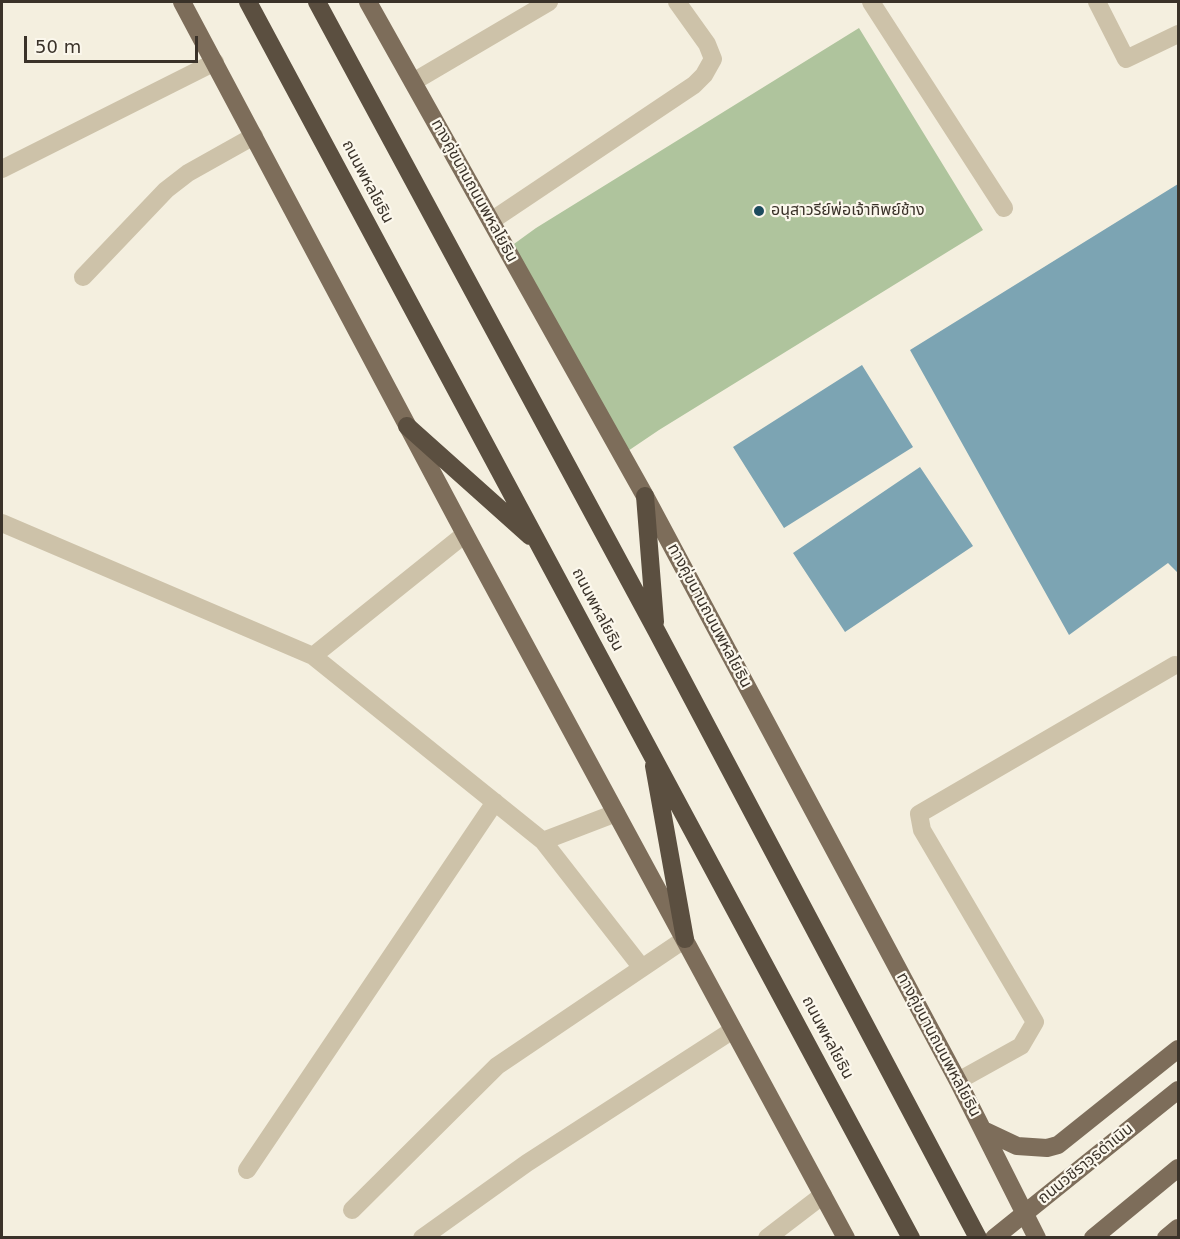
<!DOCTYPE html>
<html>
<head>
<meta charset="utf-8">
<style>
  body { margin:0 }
  #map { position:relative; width:1180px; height:1239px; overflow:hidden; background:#f4efdf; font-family:"DejaVu Sans",sans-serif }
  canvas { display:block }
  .frame { position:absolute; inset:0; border:3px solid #3a3229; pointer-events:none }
  .scale { position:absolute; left:24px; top:36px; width:174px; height:27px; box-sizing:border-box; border:3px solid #3a3229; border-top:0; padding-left:8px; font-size:18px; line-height:21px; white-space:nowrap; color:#3a3229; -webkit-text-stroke:4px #fbf7ec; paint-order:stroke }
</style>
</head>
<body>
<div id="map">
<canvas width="1180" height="1239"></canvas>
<div class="frame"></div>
<div class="scale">50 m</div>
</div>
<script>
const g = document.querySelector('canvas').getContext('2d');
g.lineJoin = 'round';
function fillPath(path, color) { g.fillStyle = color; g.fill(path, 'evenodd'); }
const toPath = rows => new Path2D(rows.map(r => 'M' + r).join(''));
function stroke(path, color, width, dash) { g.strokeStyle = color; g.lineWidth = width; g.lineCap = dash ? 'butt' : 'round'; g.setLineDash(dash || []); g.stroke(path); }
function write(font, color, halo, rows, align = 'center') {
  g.font = font + ' "DejaVu Sans","Noto Sans Thai",sans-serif'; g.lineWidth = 4.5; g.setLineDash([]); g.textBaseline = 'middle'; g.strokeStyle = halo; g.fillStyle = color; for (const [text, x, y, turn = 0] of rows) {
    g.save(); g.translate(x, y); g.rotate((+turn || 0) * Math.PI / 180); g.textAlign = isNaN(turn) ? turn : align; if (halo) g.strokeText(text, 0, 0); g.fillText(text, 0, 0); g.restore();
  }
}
fillPath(toPath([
  [859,28,983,230,659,430,622,455,507,249,536,228]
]), '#afc49d');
fillPath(toPath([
  [1178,184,1178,573,1168,563,1069,635,910,350],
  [862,365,913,447,784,528,733,447],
  [920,467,973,546,845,632,793,553]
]), '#7ca4b3');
stroke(toPath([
  [871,2,1004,208],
  [1097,2,1126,59,1178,34],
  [413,82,549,2],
  [2,169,215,62],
  [491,221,694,85,704,75,713,59,707,44,677,2],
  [83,277,166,190,188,173,254,136],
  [2,523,313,656,543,841,616,813],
  [313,656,465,534],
  [543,841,642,968],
  [958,1081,1021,1046,1035,1022,922,830,919,814,1175,665],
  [247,1170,495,802],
  [352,1210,497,1066,685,939],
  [422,1238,527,1163,733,1030],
  [767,1238,823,1195]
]), '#cdc2a9', 18);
stroke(toPath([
  [182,2,465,534,846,1238],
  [368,2,645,496,958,1081,1037,1238],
  [983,1130,1017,1146,1047,1148,1058,1145,1178,1049],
  [994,1238,1178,1090],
  [1093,1238,1178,1168],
  [1166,1238,1178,1228]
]), '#7d6d5a', 18);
stroke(toPath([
  [248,2,911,1238],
  [317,2,656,630,978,1238],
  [407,426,530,536],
  [645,496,655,622],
  [654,766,685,939]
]), '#5b4f40', 18);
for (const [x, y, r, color] of [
  [759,211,6,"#1c4b5e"]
]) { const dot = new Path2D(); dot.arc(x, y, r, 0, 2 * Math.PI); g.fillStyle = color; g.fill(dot); stroke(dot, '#fbf7ec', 2); }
write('16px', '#3a3229', '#fbf7ec', [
  ["ถนนพหลโยธิน",367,182,62],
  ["ทางคู่ขนานถนนพหลโยธิน",474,191,61],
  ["ถนนพหลโยธิน",597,610,62],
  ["ทางคู่ขนานถนนพหลโยธิน",709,616,62],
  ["ถนนพหลโยธิน",827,1038,62],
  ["ทางคู่ขนานถนนพหลโยธิน",938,1045,62],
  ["ถนนวชิราวุธดำเนิน",1086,1164,-39]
]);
write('16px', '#3a3229', '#fbf7ec', [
  ["อนุสาวรีย์พ่อเจ้าทิพย์ช้าง",771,211]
], 'left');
</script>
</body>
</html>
